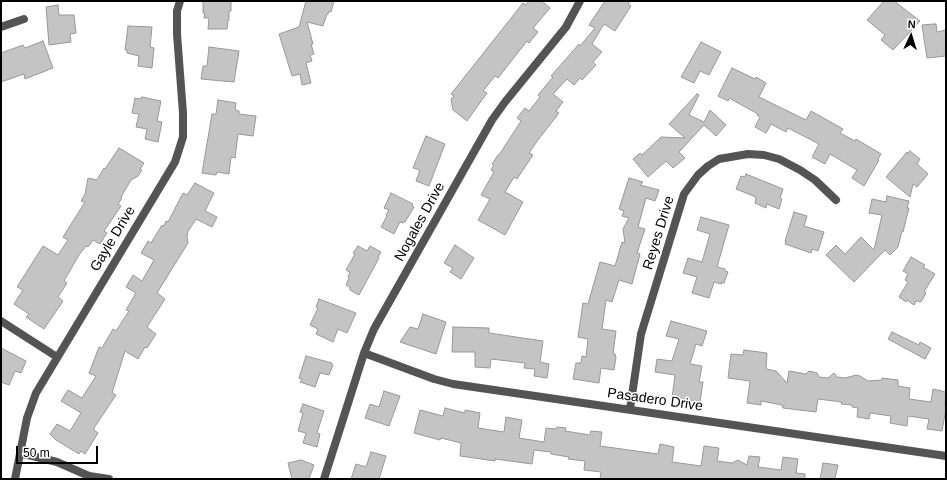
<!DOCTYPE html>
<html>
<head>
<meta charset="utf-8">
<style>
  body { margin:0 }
  #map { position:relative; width:947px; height:480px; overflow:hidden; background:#fff; font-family:Arial,sans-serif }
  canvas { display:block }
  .frame { position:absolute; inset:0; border:2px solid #000; pointer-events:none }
  .north { position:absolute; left:891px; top:16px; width:40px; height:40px; -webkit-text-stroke:3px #fff; paint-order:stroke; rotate:4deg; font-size:11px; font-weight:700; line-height:16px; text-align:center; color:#000 }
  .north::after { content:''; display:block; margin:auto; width:14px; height:18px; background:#000; clip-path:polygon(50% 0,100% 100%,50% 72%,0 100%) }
  .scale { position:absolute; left:16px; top:446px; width:82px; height:18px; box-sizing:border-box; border:2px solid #000; border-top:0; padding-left:5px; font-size:12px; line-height:14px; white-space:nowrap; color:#000; -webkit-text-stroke:3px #fff; paint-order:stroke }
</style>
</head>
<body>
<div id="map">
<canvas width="947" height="480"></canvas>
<div class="frame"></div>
<div class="north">N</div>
<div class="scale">50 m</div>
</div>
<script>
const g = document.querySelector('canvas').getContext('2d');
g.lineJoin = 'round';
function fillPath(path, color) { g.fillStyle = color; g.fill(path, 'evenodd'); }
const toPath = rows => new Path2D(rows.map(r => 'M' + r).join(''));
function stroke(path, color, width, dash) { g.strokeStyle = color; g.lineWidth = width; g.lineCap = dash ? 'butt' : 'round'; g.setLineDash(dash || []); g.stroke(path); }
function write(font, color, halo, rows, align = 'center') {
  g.font = font + ' Arial,sans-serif'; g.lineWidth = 3; g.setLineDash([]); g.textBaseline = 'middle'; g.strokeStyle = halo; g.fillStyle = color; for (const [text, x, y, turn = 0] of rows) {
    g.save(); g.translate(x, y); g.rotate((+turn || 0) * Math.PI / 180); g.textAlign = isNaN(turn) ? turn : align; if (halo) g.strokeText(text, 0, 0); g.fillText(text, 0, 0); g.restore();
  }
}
const building = toPath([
  [203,1,230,1,230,2,231,2,231,11,229,11,229,20,228,20,227,29,208,29,209,18,204,18,205,13,203,13,203,1],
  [306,1,334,1,331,12,329,11,328,14,327,14,323,26,307,22,313,44,311,44,314,54,310,55,312,61,306,63,311,83,302,85,300,74,292,76,279,34,299,27,306,1],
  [529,1,542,1,550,8,533,28,538,32,529,43,527,41,498,78,495,76,483,91,487,93,467,121,453,110,451,99,454,96,451,94,523,3,526,5,529,1],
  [605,1,630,1,628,4,631,6,615,31,604,24,592,44,602,52,593,62,596,65,582,80,580,78,574,85,567,79,553,94,563,102,556,111,559,113,538,140,529,153,533,155,517,179,514,177,505,192,523,202,505,235,478,220,490,199,481,195,494,172,491,170,494,165,492,164,498,155,499,155,521,121,517,118,525,108,529,111,540,97,538,95,553,77,551,76,579,44,580,46,595,28,589,25,605,1],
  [884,1,894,1,920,21,893,50,881,40,885,35,867,20,884,1],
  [58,5,59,15,74,15,76,33,70,34,71,42,49,45,46,7,58,5],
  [934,24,936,24,937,32,946,30,946,56,927,58,922,25,934,24],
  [128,26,152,27,150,47,154,48,152,68,138,66,139,56,127,53,127,50,125,50,128,26],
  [43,41,53,68,25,79,24,74,1,82,1,53,23,45,25,48,43,41],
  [701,42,721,52,709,75,700,71,694,83,681,77,701,42],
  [209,47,239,51,234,82,201,79,203,66,207,66,209,47],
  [732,68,755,79,756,77,766,83,759,97,806,120,811,111,843,129,840,133,855,141,856,139,881,154,878,159,879,160,864,186,852,178,857,170,830,154,825,164,812,157,819,144,788,128,786,132,771,124,766,133,755,127,760,117,757,115,758,114,729,98,728,101,718,96,732,68],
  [697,94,699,95,689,115,704,122,710,110,726,125,716,136,704,125,679,152,685,158,673,168,666,161,648,177,633,159,640,153,642,155,661,137,685,138,669,124,697,94],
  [142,97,161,101,157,121,162,122,158,142,145,139,147,129,136,127,139,114,132,113,135,98,141,99,142,97],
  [218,100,236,103,235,110,239,111,239,114,256,116,253,136,238,134,235,158,231,157,229,174,217,172,216,175,202,173,212,114,216,114,218,100],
  [426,136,445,144,429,186,416,181,420,170,413,168,426,136],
  [119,148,144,163,140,169,142,170,138,176,131,180,121,197,122,198,118,204,121,206,104,231,107,233,100,244,93,240,88,247,86,246,79,255,64,281,67,283,58,297,63,301,44,329,26,317,29,314,14,304,23,290,17,287,43,246,58,255,68,240,63,237,85,202,81,201,85,194,88,178,97,180,104,168,105,169,119,148],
  [910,151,920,159,917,164,928,174,917,187,913,184,910,197,886,177,907,152,908,154,910,151],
  [746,174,783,189,780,198,782,199,779,209,767,204,766,208,755,203,756,197,736,189,741,176,745,177,746,174],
  [629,178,643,182,640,185,659,190,655,201,646,198,638,227,645,229,637,253,640,254,632,284,619,280,612,302,606,300,602,329,616,331,613,354,615,354,616,357,614,370,601,368,599,383,573,379,576,363,581,363,582,356,586,357,588,339,578,337,583,303,588,304,600,262,615,266,622,242,625,243,623,229,629,218,622,216,624,211,619,209,629,178],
  [195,183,214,193,205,211,217,217,212,227,196,219,187,233,188,234,187,236,188,243,157,293,165,299,147,327,156,334,147,348,145,347,138,359,125,351,112,393,116,395,94,428,94,430,98,433,90,446,85,454,81,451,79,454,56,440,50,434,57,424,70,431,81,413,61,401,68,390,82,398,96,376,89,373,99,347,102,348,113,329,116,331,129,311,126,310,136,293,126,287,133,275,142,281,154,260,141,253,148,241,151,243,162,225,164,226,166,221,168,222,183,193,187,195,195,183],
  [391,193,413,204,412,206,414,207,405,222,404,221,403,223,400,222,394,234,381,227,387,216,386,215,389,210,384,208,391,193],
  [887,196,909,201,907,208,909,208,903,232,902,231,898,247,890,255,885,250,854,282,826,255,836,245,845,254,861,237,874,250,882,215,869,213,872,199,886,202,887,196],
  [794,212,807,216,804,226,824,232,818,251,812,249,811,253,785,244,786,241,785,241,794,212],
  [701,217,729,225,717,267,725,269,725,271,728,272,724,283,721,283,721,284,714,282,709,298,692,293,697,277,683,273,688,258,702,262,710,234,697,230,701,217],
  [455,245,474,258,461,279,450,272,453,268,444,263,455,245],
  [358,246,367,251,370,246,381,252,378,257,379,258,359,295,350,290,350,287,346,285,349,278,348,277,350,272,346,270,355,254,353,253,358,246],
  [911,257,925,265,923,267,935,274,924,292,926,293,921,302,916,301,914,305,907,300,906,302,899,297,908,282,905,280,908,274,903,271,911,257],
  [319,299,356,313,347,333,338,329,333,342,316,334,318,329,310,325,318,308,316,307,319,299],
  [423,314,446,322,436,354,400,342,410,327,418,329,423,314],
  [671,321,707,331,702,346,696,344,690,364,702,366,699,382,703,382,700,402,672,398,675,375,655,372,657,359,672,361,679,339,666,336,671,321],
  [453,327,489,328,489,333,543,341,540,362,549,364,547,378,534,376,535,369,524,368,525,363,491,359,490,368,475,367,475,352,452,352,453,327],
  [892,332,919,345,920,342,931,348,925,359,888,339,892,332],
  [1,348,26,361,21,373,15,371,9,385,1,382,1,348],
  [744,350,767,353,766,369,776,371,787,383,789,371,806,374,809,371,817,373,819,377,828,378,834,373,837,377,845,378,856,375,860,376,868,381,882,380,882,378,898,380,898,386,910,388,909,399,931,402,933,389,946,392,945,405,946,406,946,409,942,431,927,429,929,419,908,416,907,426,890,423,891,416,870,413,869,419,857,417,858,408,852,407,852,405,841,404,842,402,818,399,816,412,783,408,782,405,761,401,761,405,747,403,750,381,728,378,731,354,743,355,744,350],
  [306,356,332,363,331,364,333,365,329,375,320,373,315,387,300,382,302,379,299,378,306,356],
  [384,391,400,396,389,426,365,418,370,404,379,407,384,391],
  [303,404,324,411,317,433,320,434,317,447,303,443,306,433,298,431,303,413,300,412,303,404],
  [445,408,465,413,465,410,480,413,478,428,504,432,506,417,522,420,519,438,544,442,546,428,556,429,557,427,566,428,565,431,590,435,591,431,602,432,600,446,658,454,660,444,674,447,672,462,701,466,704,446,719,448,717,461,732,463,738,460,747,465,749,456,760,457,758,467,781,470,783,457,798,459,796,473,805,474,805,479,600,479,601,472,584,470,585,461,568,459,569,457,551,454,551,452,534,450,532,464,495,459,495,461,460,456,461,443,441,438,440,440,414,433,420,410,443,416,445,408],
  [371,452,386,456,379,479,351,479,356,464,366,467,371,452],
  [301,460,314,465,309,479,292,479,288,463,301,460],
  [823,463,838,465,835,479,820,479,823,463]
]);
fillPath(building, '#c4c4c4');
stroke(building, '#989898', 1);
stroke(toPath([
  [1,27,24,19],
  [1,321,57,357],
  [364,353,434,379,453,384,946,456],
  [630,409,641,334,684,194,698,175,708,166,719,159,748,154,764,155,779,159,800,170,815,180,836,200],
  [20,453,57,462,89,476,109,479],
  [15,479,27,418,36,393,175,162,183,137,183,113,177,34,177,11,180,1],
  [324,479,364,353,374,329,492,120,505,102,566,27,580,1]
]), '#545454', 8);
write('14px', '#000', '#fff', [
  ["Nogales Drive",420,222,-61],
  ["Reyes Drive",659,233,-73],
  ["Gayle Drive",113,239,-59],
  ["Pasadero Drive",655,400,8]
]);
</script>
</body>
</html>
